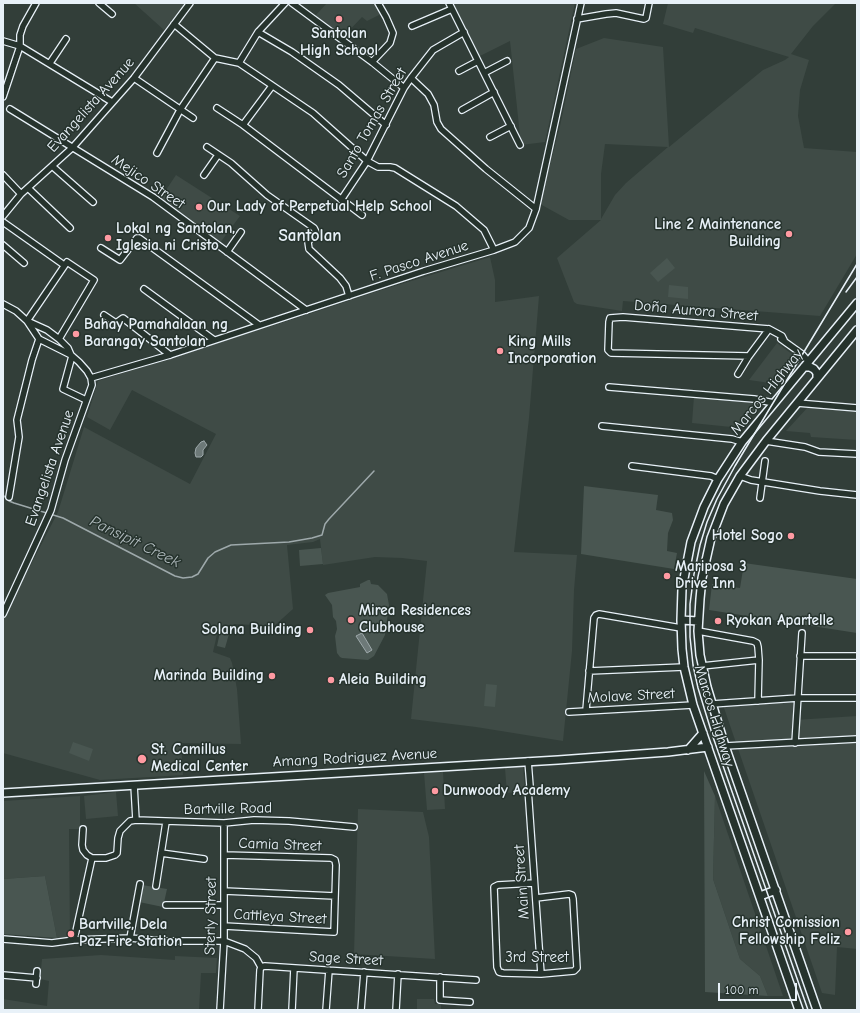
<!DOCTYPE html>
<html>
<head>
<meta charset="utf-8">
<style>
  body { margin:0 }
  #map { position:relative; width:860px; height:1013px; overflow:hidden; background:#323e39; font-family:"Comic Neue",sans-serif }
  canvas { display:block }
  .frame { position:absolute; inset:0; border:4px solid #e8f1f8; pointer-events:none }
  .scale { position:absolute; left:718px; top:983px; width:79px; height:18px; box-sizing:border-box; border:2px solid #e8f1f8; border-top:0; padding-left:5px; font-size:12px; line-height:14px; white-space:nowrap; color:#e8f1f8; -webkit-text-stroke:3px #26332d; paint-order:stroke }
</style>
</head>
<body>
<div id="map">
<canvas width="860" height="1013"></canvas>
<div class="frame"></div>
<div class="scale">100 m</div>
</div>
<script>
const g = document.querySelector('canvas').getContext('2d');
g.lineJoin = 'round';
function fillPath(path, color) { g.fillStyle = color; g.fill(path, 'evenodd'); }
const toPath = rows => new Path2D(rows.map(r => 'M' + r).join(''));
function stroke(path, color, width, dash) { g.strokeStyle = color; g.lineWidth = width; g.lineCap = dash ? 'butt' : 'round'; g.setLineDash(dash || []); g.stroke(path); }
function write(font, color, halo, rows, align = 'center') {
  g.font = font + ' "Comic Neue",sans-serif'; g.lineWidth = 3; g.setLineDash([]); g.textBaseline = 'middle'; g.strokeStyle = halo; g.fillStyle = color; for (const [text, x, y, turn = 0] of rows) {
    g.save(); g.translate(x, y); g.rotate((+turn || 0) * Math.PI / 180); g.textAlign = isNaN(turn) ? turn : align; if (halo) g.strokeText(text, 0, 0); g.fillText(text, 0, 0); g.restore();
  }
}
fillPath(toPath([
  [134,3,185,3,164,30],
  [327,3,374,3,381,14,367,21,362,17,343,37,315,16],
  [451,3,575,3,545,142,521,145,510,41,478,57],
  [668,3,836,3,813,26,791,54,809,60,800,90,798,116,804,148,857,152,857,254,820,316,623,301,622,311,577,304,574,302,557,258,601,220,569,220,540,204,560,126,576,49,604,38,663,47,669,147,763,70,785,60,789,57,695,28,693,33,663,24],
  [605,144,668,147,626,183,615,195,601,219,601,174],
  [176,175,240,216,220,243,160,199],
  [490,257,495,280,495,302,539,296,529,418,514,552,577,555,574,590,572,651,563,741,476,727,411,719,427,561,402,558,375,557,323,565,320,539,313,542,287,545,293,609,274,626,234,624,234,627,228,630,218,630,213,652,230,658,232,663,237,689,241,744,181,743,183,775,100,780,3,753,3,619,58,512,84,427,190,484,216,434,132,390,110,430,87,417,98,381,309,314,375,292],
  [777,343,796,357,777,384,749,380],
  [694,396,760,404,741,428,692,423],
  [808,407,857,412,857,440,811,437,810,433,786,431],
  [796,701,795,720,857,716,857,949,837,947,835,995,822,993,723,705],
  [523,766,525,791,507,793,505,768],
  [443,772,445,809,427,810,424,773],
  [116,792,118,816,86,819,84,796],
  [80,796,80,829,69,829,70,937,57,938,45,876,3,879,3,801],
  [715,796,783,996,768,996,760,976,740,959,713,879],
  [358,809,423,812,429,837,435,959,354,954],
  [101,955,175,960,175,956,217,958,216,973,201,973,199,1010,3,1010,3,999,47,1006,49,981,40,979,42,959],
  [417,999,434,999,435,1004,441,1004,441,1010,417,1010]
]), '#3f4b46');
fillPath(toPath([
  [667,258,675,268,658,282,650,273],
  [669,285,688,287,688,299,668,297],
  [584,486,658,495,656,510,672,513,673,520,668,533,667,551,677,553,674,569,581,554],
  [321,548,323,564,300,566,299,550],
  [744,563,857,579,857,633,709,610,712,584,740,588],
  [368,580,370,580,371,584,378,585,387,594,389,605,385,635,374,656,368,660,342,658,340,657,337,653,335,636,337,629,336,621,333,617,332,605,325,595,328,593,360,587,360,584],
  [220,632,229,634,225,648,217,646],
  [486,684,497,685,495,707,484,706],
  [73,742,93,749,89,761,69,753],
  [704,771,715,796,713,879,740,959,760,976,768,996,705,992],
  [45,876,57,938,3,934,3,879],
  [142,885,167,889,163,907,139,902]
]), '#495651');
const water = toPath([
  [204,441,207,445,203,450,203,455,201,457,196,457,195,453,196,448,201,442,204,441],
  [362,633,372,650,367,653,356,636,362,633]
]);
fillPath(water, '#6d7978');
stroke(water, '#9ea9ab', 1);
stroke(toPath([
  [3,495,9,501,14,503,63,518,175,576,183,578,192,577,198,574,208,558,215,552,231,545,289,542,312,538,322,535,325,524,329,519,374,471]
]), '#9ea9ab', 1.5);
const minor = toPath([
  [99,3,112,14],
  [292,3,372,62,404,88],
  [449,3,520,145],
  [577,19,606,14,616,13,644,19,646,18,649,3],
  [174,24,215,58,239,63,313,113,367,161,378,167,390,167,395,168,456,206,484,230,494,250],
  [412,26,452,9],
  [258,32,292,52,339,85,386,125],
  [3,41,20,46,112,102],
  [372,62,390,43,393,33,386,17,378,3],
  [50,63,66,39],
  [239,63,258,32,285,3],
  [459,71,478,61],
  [484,73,507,61],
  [134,78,193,118],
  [411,78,428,94,434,105,437,122,441,129,486,169,536,209],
  [3,97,20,46,20,35,23,26,36,3],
  [217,108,243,125,362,215],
  [10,109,153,197,306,310],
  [462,110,494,92],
  [243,125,272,86],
  [490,137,511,126],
  [207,147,231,163,267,195,314,228,316,232,308,242,309,249,340,278,346,286,349,296],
  [157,153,180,110,215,58],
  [52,166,93,202],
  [3,175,21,194],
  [204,175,218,155],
  [28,188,70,228],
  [341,200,367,161,404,88,411,78,433,50,464,32],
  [3,216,21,194,73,147,134,78,190,3],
  [3,222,64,265],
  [3,245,24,263],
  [101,248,120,260,137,238,139,238,259,325],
  [227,252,241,232],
  [144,289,214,340],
  [3,304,16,311,27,321,47,330,59,339,68,348,71,355],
  [104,315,116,323,123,318,170,355],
  [27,321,67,262,94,280,59,339],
  [781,339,802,354,809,362],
  [72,356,63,389,86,400],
  [749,356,611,353,608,350,609,322,610,318,623,317,769,329,782,336,784,340],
  [738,374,749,356,769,329],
  [91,378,170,355,424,271,494,250,515,242,529,228,536,209,581,3],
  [609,387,754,399,774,403],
  [797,403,857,408],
  [602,426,732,439,742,442],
  [766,441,805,447,819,452,857,454],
  [632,466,711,476,718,479],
  [740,476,751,480,820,491,857,495],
  [9,497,19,437,17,420,32,360,39,339],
  [760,498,765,461],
  [3,614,51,510,65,460,92,385,91,378,87,371,79,362,71,355,39,339,27,321],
  [698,631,753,641,757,643,758,647,759,660,758,701],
  [800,656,857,656],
  [702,666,759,660],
  [589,671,684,667],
  [712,704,798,698,857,698],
  [586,710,594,618,596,615,599,614,681,628],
  [569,712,693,705],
  [795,743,802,633],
  [725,746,857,739],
  [528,761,530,786,528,789,541,974],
  [134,785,136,820],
  [83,829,82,845,83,850,87,855,92,858,106,858,115,855,117,853,118,838,120,831,130,821,136,820,224,823,254,820,289,821,354,827],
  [161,853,204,859],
  [534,883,498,885,494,887,497,967,499,972,503,973,541,974,574,971,577,968,573,899,572,895,569,894,536,898],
  [156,886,166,822],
  [224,891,335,896],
  [166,905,224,905],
  [224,926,334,932,336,865,335,860,331,858,224,855],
  [130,938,140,884],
  [3,939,52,943,74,940,130,938,162,941,224,941,245,949,256,958,261,967],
  [74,940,92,858],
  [261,967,265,966,476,980],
  [3,975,37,978],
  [440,977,440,1000,470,1002],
  [36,984,37,971],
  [220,1010,224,941,224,823],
  [258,1010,260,970,261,967],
  [292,1010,294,968],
  [326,1010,329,970],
  [361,1010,364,972],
  [396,1010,398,974]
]);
const major = toPath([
  [804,367,810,367,814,369,817,373,817,378],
  [681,620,698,621],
  [688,750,703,733],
  [3,793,558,760,668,752,708,747],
  [760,896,776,890],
  [799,1010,693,705,684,667,682,649,681,620,682,589,691,542,704,507,718,479,742,442,857,303],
  [817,1010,725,746,707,687,700,655,698,631,700,599,702,578,711,538,724,504,740,476,766,441,857,330]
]);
stroke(minor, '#e8f1f8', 8);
stroke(major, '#e8f1f8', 10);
stroke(minor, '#26332d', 5.5);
stroke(major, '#26332d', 7);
stroke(toPath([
  [846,292,857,277],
  [808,1010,713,737,698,688,693,665,690,637,690,604,694,574,700,545,707,522,717,499,735,466,857,264]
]), '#e8f1f8', 1.5);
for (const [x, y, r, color] of [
  [339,19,4,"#ff9aa2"],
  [199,207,4,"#ff9aa2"],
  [789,234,4,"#ff9aa2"],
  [108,238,4,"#ff9aa2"],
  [76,334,4,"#ff9aa2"],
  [500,351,4,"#ff9aa2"],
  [791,536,4,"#ff9aa2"],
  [667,576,4,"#ff9aa2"],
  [351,620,4,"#ff9aa2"],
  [718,621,4,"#ff9aa2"],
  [310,630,4,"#ff9aa2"],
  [272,676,4,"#ff9aa2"],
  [331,680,4,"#ff9aa2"],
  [142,759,5,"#ff9aa2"],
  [435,791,4,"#ff9aa2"],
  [848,932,4,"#ff9aa2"],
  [71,934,4,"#ff9aa2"]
]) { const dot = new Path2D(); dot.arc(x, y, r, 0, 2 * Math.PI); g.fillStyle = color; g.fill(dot); stroke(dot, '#26332d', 1.5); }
write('bold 15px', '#e8f1f8', '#26332d', [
  ["Santolan",339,34,"center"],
  ["High School",339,51,"center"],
  ["Our Lady of Perpetual Help School",207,207],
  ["Line 2 Maintenance",781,225,"right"],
  ["Building",781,242,"right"],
  ["Lokal ng Santolan,",116,229],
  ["Iglesia ni Cristo",116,246],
  ["Bahay Pamahalaan ng",84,325],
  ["Barangay Santolan",84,342],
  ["King Mills",508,342],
  ["Incorporation",508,359],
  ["Hotel Sogo",783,536,"right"],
  ["Mariposa 3",675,567],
  ["Drive Inn",675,584],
  ["Mirea Residences",359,611],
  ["Clubhouse",359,628],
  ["Ryokan Apartelle",726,621],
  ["Solana Building",302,630,"right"],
  ["Marinda Building",264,676,"right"],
  ["Aleia Building",339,680],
  ["St. Camillus",151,750],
  ["Medical Center",151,767],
  ["Dunwoody Academy",443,791],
  ["Christ Comission",840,923,"right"],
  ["Fellowship Feliz",840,940,"right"],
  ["Bartville, Dela",79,925],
  ["Paz Fire Station",79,942]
], 'left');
write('15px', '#e8f1f8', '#26332d', [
  ["Evangelista Avenue",91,105,-48],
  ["Santo Tomas Street",372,123,-60],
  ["Mejico Street",148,182,34],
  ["F. Pasco Avenue",419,261,-18],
  ["Doña Aurora Street",696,311,5],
  ["Marcos Highway",767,392,-51],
  ["Evangelista Avenue",50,468,-71],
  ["Molave Street",631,696,-3],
  ["Marcos Highway",714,716,73],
  ["Amang Rodriguez Avenue",355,758,-3],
  ["Bartville Road",228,809,-1],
  ["Camia Street",280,845,2],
  ["Main Street",522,882,-94],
  ["Sterly Street",211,916,-89],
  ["Cattleya Street",280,917,3],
  ["3rd Street",537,958],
  ["Sage Street",346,959,3]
]);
write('italic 16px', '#b1bbbe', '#26332d', [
  ["Pansipit Creek",135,542,26]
]);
write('bold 17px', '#e8f1f8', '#26332d', [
  ["Santolan",310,236]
]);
</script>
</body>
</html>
